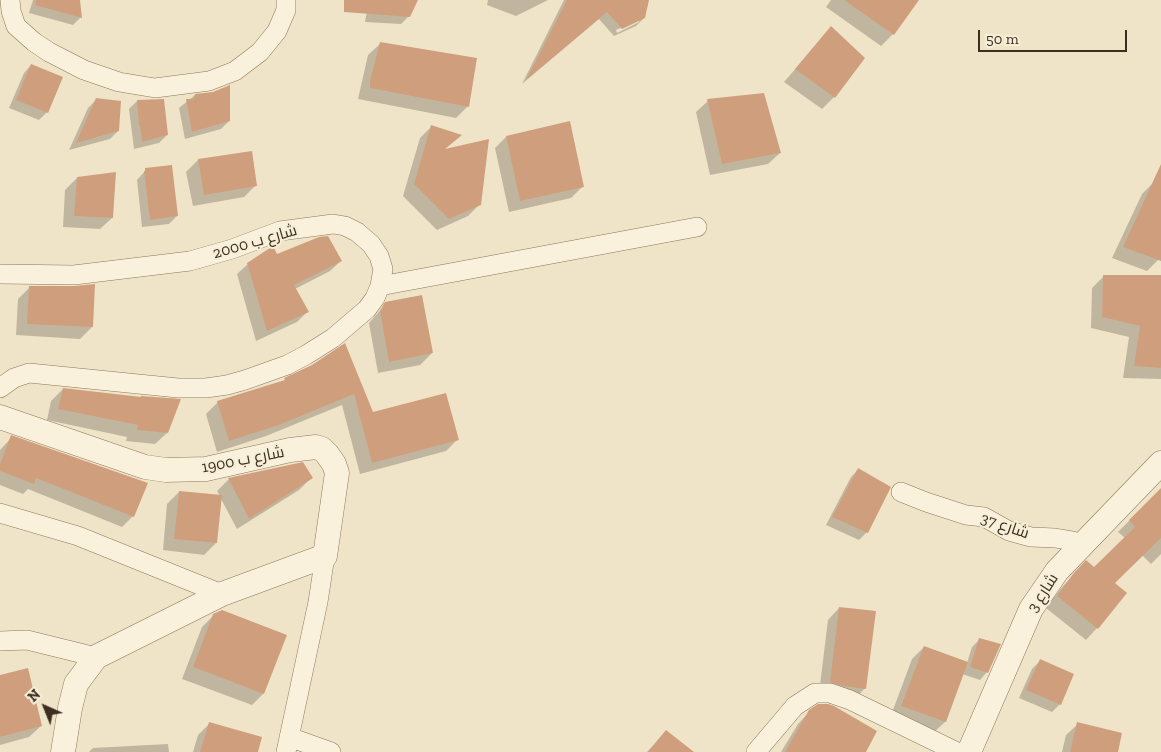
<!DOCTYPE html>
<html>
<head>
<meta charset="utf-8">
<style>
  body { margin:0 }
  #map { position:relative; width:1161px; height:752px; overflow:hidden; background:#f0e4c8; font-family:"Zilla Slab",serif }
  canvas { display:block }
  .north { position:absolute; left:20px; top:682px; width:50px; height:50px; -webkit-text-stroke:4px #f7eed8; paint-order:stroke; rotate:316deg; font-size:14px; font-weight:700; line-height:20px; text-align:center; color:#3d2e20 }
  .north::after { content:''; display:block; margin:auto; width:18px; height:22px; background:#3d2e20; clip-path:polygon(50% 0,100% 100%,50% 72%,0 100%) }
  .scale { position:absolute; left:978px; top:30px; width:149px; height:22px; box-sizing:border-box; border:2px solid #3d2e20; border-top:0; padding-left:6px; font-size:15px; line-height:18px; white-space:nowrap; color:#3d2e20; -webkit-text-stroke:4px #f7eed8; paint-order:stroke }
</style>
</head>
<body>
<div id="map">
<canvas width="1161" height="752"></canvas>
<div class="north">N</div>
<div class="scale">50 m</div>
</div>
<script>
const g = document.querySelector('canvas').getContext('2d');
g.lineJoin = 'round';
function fillPath(path, color) { g.fillStyle = color; g.fill(path, 'evenodd'); }
const toPath = rows => new Path2D(rows.map(r => 'M' + r).join(''));
function stroke(path, color, width, dash) { g.strokeStyle = color; g.lineWidth = width; g.lineCap = dash ? 'butt' : 'round'; g.setLineDash(dash || []); g.stroke(path); }
function write(font, color, halo, rows, align = 'center') {
  g.font = font + ' "Zilla Slab",Cairo,serif'; g.lineWidth = 4; g.setLineDash([]); g.textBaseline = 'middle'; g.strokeStyle = halo; g.fillStyle = color; for (const [text, x, y, turn = 0] of rows) {
    g.save(); g.translate(x, y); g.rotate((+turn || 0) * Math.PI / 180); g.textAlign = isNaN(turn) ? turn : align; if (halo) g.strokeText(text, 0, 0); g.fillText(text, 0, 0); g.restore();
  }
}
fillPath(toPath([
  [33,0,79,0,81,17,73,25,29,13],
  [369,0,416,0,409,16,401,24,365,22],
  [488,0,548,0,516,16,487,5],
  [564,0,647,0,644,18,636,26,614,36,599,19,522,84],
  [639,20,639,22,617,33,616,30],
  [831,0,918,0,893,34,881,46,826,7],
  [831,28,863,58,834,97,822,109,784,82],
  [380,44,468,106,456,118,358,99,368,55],
  [31,65,61,78,47,112,39,120,9,108,24,73],
  [195,95,229,121,221,129,185,139,179,108],
  [96,100,118,131,110,139,69,150,88,108],
  [137,101,167,135,159,143,134,149,129,109],
  [708,101,780,153,768,164,710,175,696,112],
  [431,127,459,135,443,151,480,204,468,216,437,230,403,196,420,138],
  [506,137,583,186,571,198,509,212,495,148],
  [251,152,255,186,244,197,193,206,186,172,198,160],
  [146,170,177,216,169,224,142,227,137,180],
  [77,178,112,218,100,229,63,227,65,190],
  [1154,182,1161,183,1161,253,1159,259,1147,271,1112,258,1142,194],
  [277,256,341,261,330,271,295,289,307,312,297,322,256,341,237,274,248,264],
  [1104,276,1161,276,1161,379,1123,378,1129,337,1091,328,1092,288],
  [30,287,92,327,80,339,16,335,18,299],
  [386,304,432,353,420,365,378,373,369,323],
  [344,345,372,414,457,440,446,451,360,474,342,405,266,436,217,452,206,414,218,402,282,382,313,366],
  [63,389,167,433,155,444,126,441,127,437,47,420,51,401],
  [12,437,133,516,122,527,28,489,23,494,0,485,0,450],
  [293,465,311,478,299,490,237,529,220,497,216,543,204,555,163,550,167,504,179,492,220,496,217,491,229,479],
  [859,469,867,532,859,540,826,525,851,477],
  [1161,489,1161,554,1151,564,1142,555,1113,583,1097,628,1086,640,1046,608,1062,587,1086,562,1094,568,1125,538,1118,532],
  [839,608,865,688,854,700,819,693,828,620],
  [214,615,263,694,252,705,182,679,202,627],
  [980,639,987,672,980,680,962,674,945,722,933,733,890,718,912,659,924,647,967,663,972,647],
  [1040,661,1060,704,1052,712,1019,698,1032,669],
  [0,677,41,726,29,737,0,745],
  [810,711,864,752,781,752,798,724],
  [210,723,257,752,193,752,198,735],
  [1078,724,1117,752,1062,752,1066,735],
  [666,731,692,752,647,752],
  [168,744,169,752,89,752,93,748]
]), '#0003');
fillPath(toPath([
  [36,0,80,0,82,18,35,5],
  [344,0,418,0,410,17,344,12],
  [567,0,649,0,645,18,622,29,607,12,526,80],
  [844,0,919,0,894,35],
  [831,26,865,58,835,98,795,69],
  [380,42,477,58,469,107,370,88,370,81],
  [31,64,63,77,48,113,16,100],
  [230,85,230,121,192,132,186,99,194,99,195,94,213,92],
  [764,93,781,153,722,164,707,99],
  [96,98,121,101,119,131,76,143],
  [164,99,168,135,142,142,140,126,139,126,137,100],
  [570,121,584,187,520,201,506,136],
  [431,125,462,135,445,149,489,139,481,205,449,219,414,184],
  [252,151,257,186,204,195,198,159],
  [1161,164,1161,261,1123,247],
  [172,165,178,216,150,220,144,171,145,171,145,168],
  [116,172,113,218,74,216,77,177],
  [328,236,342,261,294,285,309,312,267,331,247,263,273,246,277,254,319,237],
  [1103,275,1161,275,1161,368,1134,366,1140,326,1102,317],
  [95,284,93,327,27,324,29,286,74,286],
  [422,295,433,353,389,362,380,311,385,302],
  [345,343,373,412,446,393,459,440,372,463,354,394,279,425,229,441,217,401,285,380,284,378,312,365],
  [63,388,141,397,141,396,181,399,168,433,137,430,138,425,58,409],
  [11,435,148,483,134,517,36,478,34,484,0,471,0,464],
  [303,462,313,478,249,519,228,478],
  [858,468,891,487,868,533,832,517],
  [1161,488,1161,538,1115,583,1127,593,1098,629,1057,596,1073,574,1086,560,1094,567,1135,527,1129,520],
  [179,491,222,495,217,543,174,539],
  [839,607,876,611,866,689,843,686,830,682],
  [222,610,287,635,264,694,193,667,213,614],
  [979,638,1001,644,988,673,970,667],
  [924,646,968,662,946,722,901,706],
  [1040,659,1074,674,1061,705,1026,690],
  [28,668,42,726,0,737,0,675],
  [818,704,828,704,834,706,877,731,866,752,785,752,809,710],
  [209,722,262,737,258,752,200,752],
  [1077,722,1122,733,1118,752,1070,752],
  [666,730,694,752,648,752]
]), '#cf9f7d');
const minor = toPath([
  [10,0,11,11,16,26,34,42,49,52,84,70,119,82,155,88,209,81,235,71,260,52,277,31,286,10,286,0],
  [0,274,74,275,190,261,232,249,280,231,333,224,345,226,357,232,371,244,379,256,383,269,380,286,375,298,367,309,333,338,306,355,287,365,245,380,227,385,206,388,178,388,29,373,14,378,0,388],
  [380,286,697,227],
  [901,492,926,502,966,515,984,517,1009,531,1031,537,1055,538,1073,541,1080,547],
  [0,513,78,536,222,594],
  [0,641,27,640,96,657],
  [289,737,331,752],
  [286,752,318,602,325,556],
  [756,752,795,706,815,693,830,693,850,700,957,752]
]);
const tertiary = toPath([
  [0,417,145,467,166,470,206,469,290,450,316,447,322,449,327,454,334,464,337,473,325,556,222,594,96,657,76,684,70,708,63,752],
  [969,752,1031,609,1057,571,1161,463]
]);
stroke(minor, '#8d765c', 20);
stroke(tertiary, '#8d765c', 25);
stroke(minor, '#faf1dc', 19);
stroke(tertiary, '#faf1dc', 24);
write('16px', '#3d2e20', '#f7eed8', [
  ["شارع ب 2000",255,242,-16],
  ["شارع ب 1900",243,460,-11],
  ["شارع 37",1005,526,19],
  ["شارع 3",1043,593,-57]
]);
</script>
</body>
</html>
